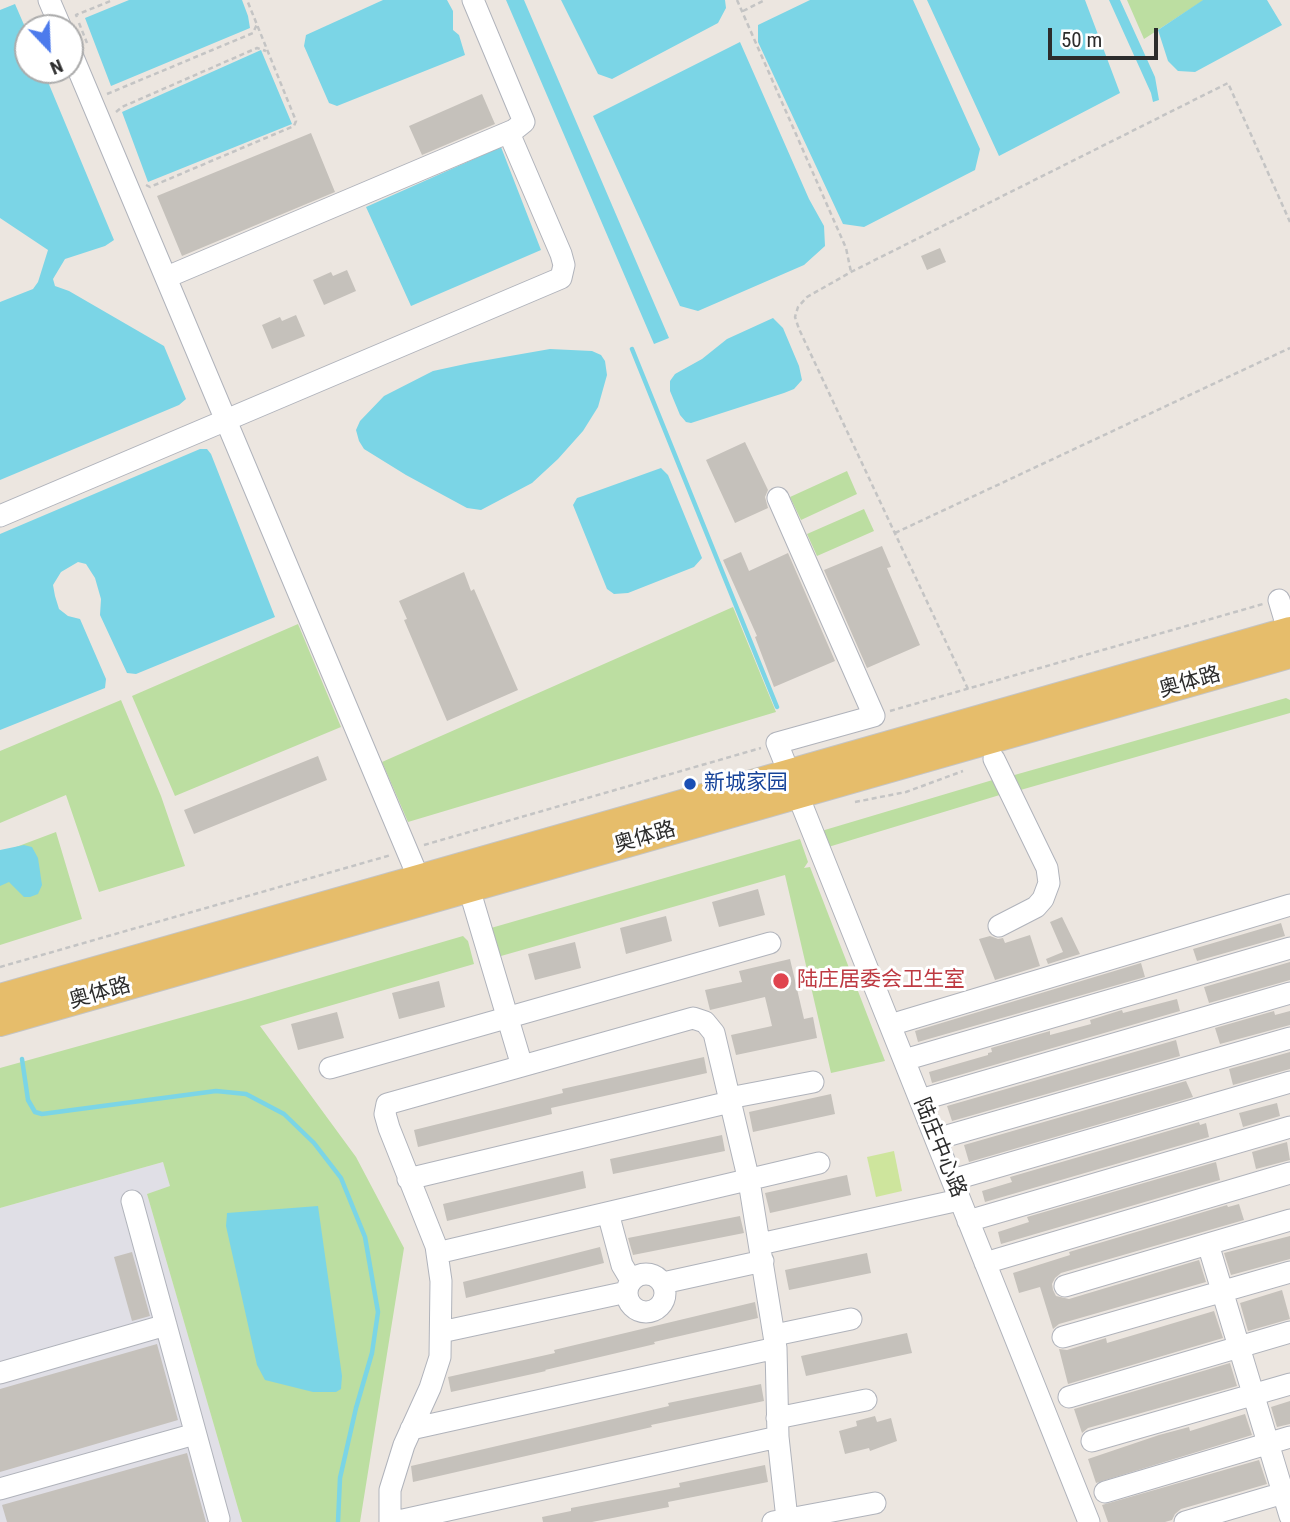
<!DOCTYPE html>
<html>
<head>
<meta charset="utf-8">
<style>
  body { margin:0 }
  #map { position:relative; width:1290px; height:1522px; overflow:hidden; background:#ece6e0; font-family:"Roboto Condensed",sans-serif }
  canvas { display:block }
  .north { position:absolute; left:14px; top:14px; width:70px; height:70px; box-sizing:border-box; background:#fff; border:2px solid #ababab; border-radius:50%; rotate:157deg; font-size:19px; font-weight:700; line-height:28px; text-align:center; color:#2c2c2c }
  .north::after { content:''; display:block; margin:auto; width:24px; height:32px; background:#4d7bec; clip-path:polygon(50% 0,100% 100%,50% 72%,0 100%) }
  .scale { position:absolute; left:1048px; top:28px; width:110px; height:32px; box-sizing:border-box; border:4px solid #2c2c2c; border-top:0; padding-left:9px; font-size:21px; line-height:24px; white-space:nowrap; color:#2c2c2c; -webkit-text-stroke:5px #fff; paint-order:stroke }
</style>
</head>
<body>
<div id="map">
<canvas width="1290" height="1522"></canvas>
<div class="north">N</div>
<div class="scale">50 m</div>
</div>
<script>
const g = document.querySelector('canvas').getContext('2d');
g.lineJoin = 'round';
function fillPath(path, color) { g.fillStyle = color; g.fill(path, 'evenodd'); }
const toPath = rows => new Path2D(rows.map(r => 'M' + r).join(''));
function stroke(path, color, width, dash) { g.strokeStyle = color; g.lineWidth = width; g.lineCap = dash ? 'butt' : 'round'; g.setLineDash(dash || []); g.stroke(path); }
function write(font, color, halo, rows, align = 'center') {
  g.font = font + ' "Roboto Condensed","Noto Sans SC",sans-serif'; g.lineWidth = 6; g.setLineDash([]); g.textBaseline = 'middle'; g.strokeStyle = halo; g.fillStyle = color; for (const [text, x, y, turn = 0] of rows) {
    g.save(); g.translate(x, y); g.rotate((+turn || 0) * Math.PI / 180); g.textAlign = isNaN(turn) ? turn : align; if (halo) g.strokeText(text, 0, 0); g.fillText(text, 0, 0); g.restore();
  }
}
fillPath(toPath([
  [163,1162,171,1187,147,1194,242,1522,0,1522,0,1208]
]), '#e0dfe6');
fillPath(toPath([
  [1127,0,1204,0,1144,39],
  [847,471,857,494,801,520,790,497],
  [864,509,874,531,817,556,807,534],
  [733,607,776,712,408,822,382,762],
  [298,624,341,727,175,796,132,696],
  [1286,698,1290,700,1290,713,1017,791,1011,776],
  [121,700,161,796,185,866,99,892,66,795,0,823,0,751],
  [996,779,1003,794,825,848,818,832],
  [56,832,82,919,0,945,0,853],
  [800,839,808,862,804,868,810,867,885,1061,831,1073,785,875,494,958,491,928],
  [463,936,468,941,474,964,260,1026,356,1157,404,1248,360,1522,242,1522,147,1194,170,1186,163,1162,0,1208,0,1068,241,1001]
]), '#bcdea1');
fillPath(toPath([
  [894,1151,902,1191,876,1197,867,1157]
]), '#cee59d');
fillPath(toPath([
  [129,0,242,0,248,16,250,28,111,86,85,18],
  [383,0,447,0,453,11,453,30,459,35,465,55,337,106,329,103,304,46,306,35],
  [506,0,524,0,669,338,654,344],
  [561,0,725,0,726,8,718,23,612,79,598,74],
  [810,0,913,0,980,149,975,170,864,227,843,224,758,42,758,25],
  [927,0,1085,0,1120,93,999,156],
  [1109,0,1120,0,1155,77,1159,100,1153,102,1151,93],
  [1203,0,1267,0,1282,25,1195,72,1178,71,1168,61,1158,30],
  [15,4,28,34,28,70,43,70,114,240,105,246,65,259,53,279,55,286,69,291,164,346,186,399,179,405,0,480,0,302,33,289,38,282,48,250,0,218,0,10],
  [740,42,809,199,824,226,825,246,804,265,698,311,680,306,593,116],
  [261,50,292,124,148,182,122,112],
  [501,147,541,250,411,306,366,207],
  [773,318,783,328,799,366,802,380,794,389,784,393,691,423,686,422,680,415,670,391,670,381,675,374,702,359,727,339],
  [550,349,592,351,601,355,605,361,607,375,598,407,583,431,558,459,532,483,481,510,467,508,406,475,364,449,359,441,356,430,360,421,384,396,433,371,470,363],
  [200,449,207,449,211,454,275,617,136,674,127,673,100,615,101,599,95,578,86,564,78,562,61,572,53,585,55,596,59,609,68,616,80,619,106,679,105,688,0,730,0,534],
  [661,468,668,475,702,558,694,567,628,593,614,594,607,589,573,505,577,498,583,496],
  [24,845,32,847,38,858,42,885,38,894,30,897,24,897,9,882,0,886,0,850],
  [318,1206,342,1376,341,1389,336,1392,313,1392,265,1380,257,1365,226,1226,227,1213]
]), '#7bd5e6');
stroke(toPath([
  [632,349,777,707],
  [22,1059,28,1100,35,1112,42,1114,216,1091,246,1094,284,1114,314,1143,341,1178,365,1237,378,1312,372,1353,356,1408,340,1478,338,1522]
]), '#7bd5e6', 4.5);
fillPath(toPath([
  [482,94,495,124,422,155,409,126],
  [311,133,335,192,182,256,157,196],
  [940,248,946,262,927,270,921,256],
  [347,270,356,291,324,305,313,280,331,272,333,276],
  [296,315,305,336,272,349,262,325,280,317,282,321],
  [745,442,768,490,765,497,768,508,735,523,706,460],
  [882,546,891,567,887,568,920,645,867,668,824,570],
  [741,552,749,571,788,553,835,661,774,687,755,637,757,636,723,560],
  [464,572,471,591,474,589,518,690,447,721,404,620,407,619,399,601],
  [318,756,327,780,194,834,184,810],
  [758,889,765,915,719,927,712,902],
  [666,916,672,941,626,954,620,928],
  [1062,917,1080,954,1048,964,1046,959,1063,952,1050,922],
  [1281,923,1285,936,1197,961,1193,949],
  [1030,935,1040,966,995,980,979,939,990,936,998,939,1003,938,1005,943],
  [575,942,581,968,535,980,528,954],
  [790,959,804,1019,813,1017,817,1038,736,1055,731,1035,772,1026,765,997,710,1010,705,990,742,982,739,971],
  [1290,962,1290,980,1209,1003,1204,987],
  [1141,963,1145,977,918,1042,915,1031],
  [439,981,445,1007,399,1019,392,993],
  [1177,999,1180,1011,932,1083,929,1072,988,1055,988,1053,992,1052,991,1048,1050,1031,1050,1035,1091,1024,1090,1020,1122,1010,1123,1013],
  [1274,1011,1275,1015,1290,1011,1290,1025,1220,1044,1215,1028],
  [337,1012,344,1038,298,1050,291,1024],
  [1176,1040,1180,1056,952,1121,947,1106],
  [1290,1052,1290,1069,1233,1085,1229,1069],
  [704,1057,707,1073,551,1108,552,1114,418,1147,414,1130,563,1093,562,1089],
  [1186,1081,1193,1097,969,1162,964,1145],
  [831,1094,835,1114,753,1132,749,1112],
  [1277,1103,1280,1116,1243,1127,1239,1113],
  [1199,1122,1200,1125,1206,1123,1209,1137,985,1202,982,1191,1012,1182,1010,1177],
  [722,1135,725,1151,613,1174,610,1159],
  [1287,1142,1290,1160,1256,1169,1252,1152],
  [1216,1162,1220,1180,1001,1244,998,1232,1029,1222,1027,1217],
  [583,1171,586,1188,447,1221,443,1204],
  [847,1175,851,1195,770,1213,765,1193],
  [1239,1204,1244,1220,1061,1273,1055,1278,1052,1284,1053,1290,1056,1296,1069,1299,1199,1260,1206,1282,1059,1324,1053,1329,1040,1287,1019,1293,1013,1273,1070,1255,1069,1252,1227,1205,1228,1207],
  [740,1216,744,1233,633,1255,628,1238],
  [1290,1236,1290,1259,1231,1275,1224,1253],
  [600,1247,604,1263,466,1298,463,1282],
  [132,1252,150,1316,132,1321,114,1257],
  [867,1253,871,1273,789,1290,785,1270],
  [1282,1290,1290,1319,1248,1331,1240,1303],
  [755,1302,758,1318,654,1342,655,1344,545,1370,546,1371,451,1392,448,1377,555,1353,554,1350],
  [1214,1311,1223,1338,1068,1384,1059,1349,1067,1350,1106,1338,1107,1343],
  [907,1333,912,1353,806,1376,801,1356],
  [157,1344,178,1420,0,1472,0,1389],
  [1230,1363,1237,1386,1088,1428,1082,1433,1074,1409],
  [761,1384,764,1401,651,1425,652,1427,413,1482,411,1466,669,1406,668,1403],
  [1290,1401,1290,1424,1277,1427,1271,1407],
  [1245,1414,1252,1435,1096,1483,1088,1459,1159,1435,1189,1427,1190,1431],
  [875,1416,877,1422,891,1418,897,1441,870,1451,869,1448,845,1454,839,1431,857,1426,856,1421],
  [187,1453,206,1522,7,1522,2,1505],
  [1259,1460,1267,1484,1181,1509,1175,1514,1172,1520,1165,1522,1108,1522,1102,1505],
  [765,1465,768,1482,668,1502,669,1507,592,1522,543,1522,542,1517,571,1511,571,1508,680,1487,679,1483]
]), '#c5c1bb');
const minor = toPath([
  [49,0,61,28],
  [70,50,419,879],
  [167,277,514,130,524,122,473,0],
  [778,498,874,716,777,743,1089,1522],
  [0,516,561,278,564,265,561,254,509,133],
  [1279,600,1290,637],
  [994,759,1047,868,1049,883,1043,899,1036,907,999,926],
  [465,875,522,1066],
  [890,1025,1290,905],
  [904,1060,1290,948],
  [330,1068,770,943],
  [729,1098,813,1082],
  [920,1100,1290,993],
  [936,1139,1290,1038],
  [408,1179,730,1102],
  [952,1180,1290,1082],
  [132,1201,219,1519],
  [608,1213,622,1265,631,1280],
  [968,1221,1290,1127],
  [760,1244,959,1200],
  [437,1253,819,1163],
  [985,1263,1290,1173],
  '627 1293a19 19 0 1 1 38 0a19 19 0 1 1-38 0Z',
  [663,1283,763,1261],
  [1065,1286,1208,1244],
  [441,1332,627,1292],
  [775,1335,851,1319],
  [1063,1337,1290,1272],
  [0,1373,166,1325],
  [1069,1397,1290,1332],
  [777,1418,866,1400],
  [411,1429,776,1348],
  [1092,1441,1290,1384],
  [0,1489,195,1434],
  [1105,1492,1290,1437],
  [1290,1516,1208,1244,1290,1220],
  [390,1522,390,1490,404,1445,430,1388,440,1357,441,1281,436,1246,389,1128,385,1114,387,1104,693,1018,705,1022,714,1033,749,1181,776,1348,778,1437,787,1519],
  [394,1522,778,1437],
  [773,1522,875,1503],
  [1185,1522,1290,1491]
]);
const major = toPath([
  [0,997,1290,630],
  [0,1023,1290,655]
]);
stroke(minor, '#b0b3bb', 23);
stroke(major, '#c4c4c4', 28);
stroke(toPath([
  [737,0,846,248,851,272],
  [743,11,765,0],
  [77,17,76,15,113,0],
  [79,23,87,43],
  [107,94,253,33,257,24],
  [116,112,122,107,257,48,266,51],
  [146,185,150,187,294,126,296,121,247,0],
  [895,533,1290,348],
  [968,689,799,329,795,317,798,307,807,297,851,272,1228,83,1290,222],
  [890,711,1263,604],
  [855,802,906,792,963,771],
  [424,845,761,748],
  [0,967,391,855]
]), '#c4c4c4', 2.5, [5, 3.5]);
stroke(minor, '#fff', 21);
stroke(major, '#e6bd6b', 26);
for (const [x, y, r, color] of [
  [690,784,7,"#1a4fb4"],
  [781,981,9,"#e0444e"]
]) { const dot = new Path2D(); dot.arc(x, y, r, 0, 2 * Math.PI); g.fillStyle = color; g.fill(dot); stroke(dot, '#fff', 2.5); }
write('21px', '#2c2c2c', '#fff', [
  ["奥体路",1190,683,-16],
  ["奥体路",645,838,-16],
  ["奥体路",100,994,-16],
  ["陆庄中心路",939,1148,68]
]);
write('21px', '#164399', '#fff', [
  ["新城家园",704,784]
], 'left');
write('21px', '#be3a42', '#fff', [
  ["陆庄居委会卫生室",797,981]
], 'left');
</script>
</body>
</html>
